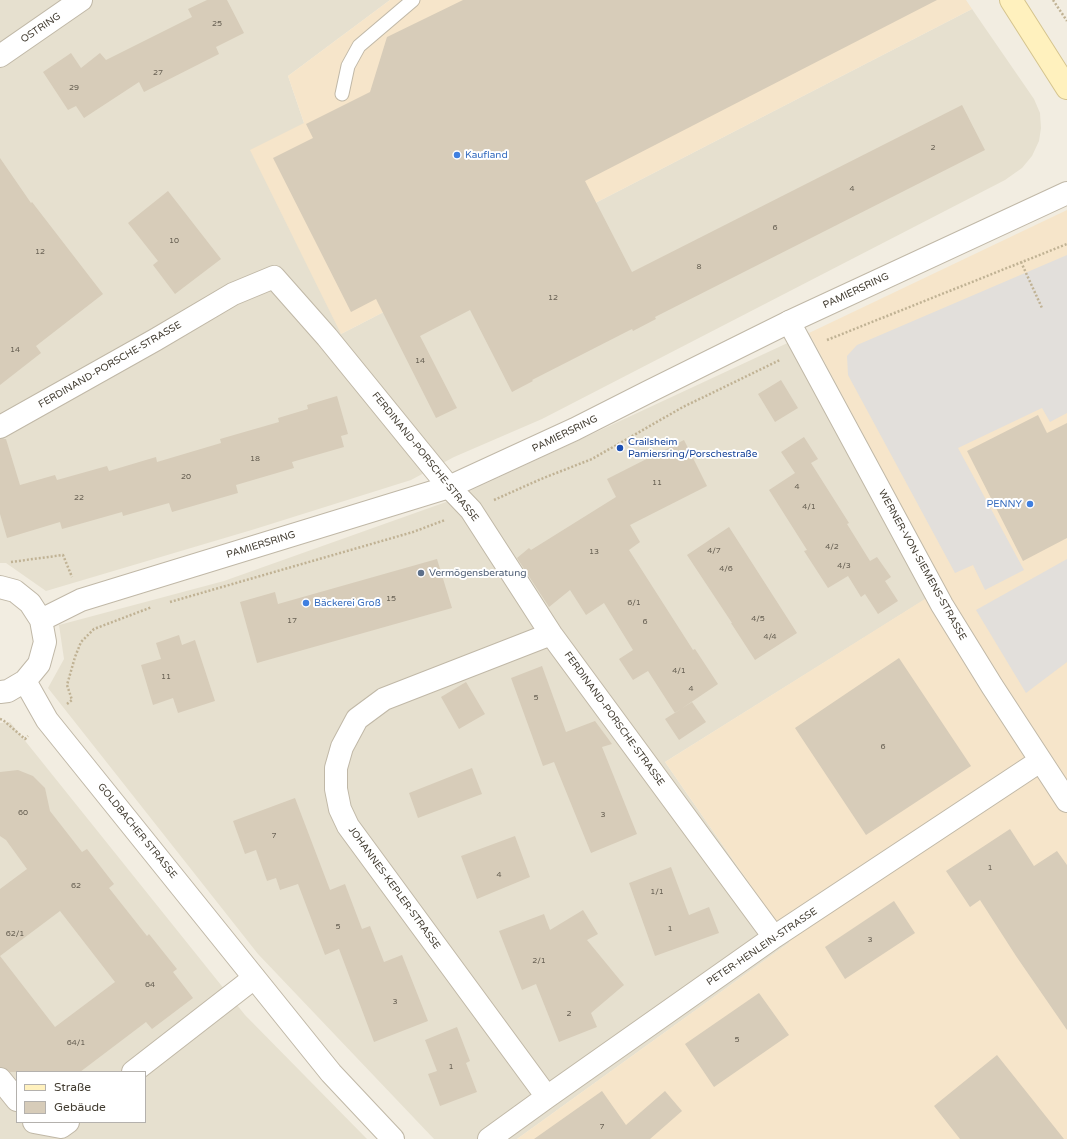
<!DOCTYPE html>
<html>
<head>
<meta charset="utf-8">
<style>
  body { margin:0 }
  #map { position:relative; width:1067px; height:1139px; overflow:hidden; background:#f2ede1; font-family:"Varela Round",sans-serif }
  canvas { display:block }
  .legend { position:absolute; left:16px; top:1071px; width:130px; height:52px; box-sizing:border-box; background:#fff; border:1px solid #b4b1ad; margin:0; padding:5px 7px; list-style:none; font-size:12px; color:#433d32 }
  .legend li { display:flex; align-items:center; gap:8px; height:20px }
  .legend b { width:20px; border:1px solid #b4b1ad }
</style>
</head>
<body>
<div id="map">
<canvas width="1067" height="1139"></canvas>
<ul class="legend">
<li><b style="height:5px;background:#fff1be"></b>Straße</li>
<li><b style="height:11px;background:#d7ccb9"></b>Gebäude</li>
</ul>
</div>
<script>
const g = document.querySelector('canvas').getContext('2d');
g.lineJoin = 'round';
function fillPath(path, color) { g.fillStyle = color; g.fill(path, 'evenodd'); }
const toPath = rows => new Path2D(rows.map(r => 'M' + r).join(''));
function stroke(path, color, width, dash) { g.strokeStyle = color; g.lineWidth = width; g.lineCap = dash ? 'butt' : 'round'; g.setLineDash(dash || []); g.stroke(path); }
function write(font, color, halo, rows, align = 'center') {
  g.font = font + ' "Varela Round",sans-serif'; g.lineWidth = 4; g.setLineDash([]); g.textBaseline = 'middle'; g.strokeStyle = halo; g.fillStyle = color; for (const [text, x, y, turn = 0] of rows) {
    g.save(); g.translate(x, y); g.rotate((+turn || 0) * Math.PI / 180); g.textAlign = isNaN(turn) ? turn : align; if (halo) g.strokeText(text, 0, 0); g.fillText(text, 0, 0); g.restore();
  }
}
fillPath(toPath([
  [0,0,390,0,288,76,304,123,341,334,972,9,1034,99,1040,113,1041,128,1039,141,1032,156,1022,168,1005,180,542,419,454,457,411,480,255,529,46,591,6,563,0,563],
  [809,333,945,587,665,762,790,942,517,1139,434,1139,258,954,48,688,64,659,59,625,224,581,446,502],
  [10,722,245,1015,367,1139,0,1139,0,723],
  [17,1072,145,1072,145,1122,17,1122]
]), '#e6e0cf');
fillPath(toPath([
  [390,0,966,0,972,9,341,334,250,150,304,123,288,76],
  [1067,210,1067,1139,517,1139,790,942,665,762,944,587,809,333]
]), '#f6e5ca');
fillPath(toPath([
  [1067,255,1067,413,1050,422,1042,408,958,448,1024,570,985,590,973,565,955,573,848,375,847,356,857,345],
  [1067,559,1067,662,1026,693,976,610]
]), '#e2dfdb');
fillPath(toPath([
  [207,0,227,0,244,33,216,47,219,54,144,92,139,82,84,118,76,106,68,110,43,72,71,53,81,68,100,53,106,60,192,17,188,9],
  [463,0,937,0,585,181,632,272,962,105,985,150,655,317,656,319,633,331,632,329,532,380,533,381,512,392,470,310,420,336,457,408,436,418,376,299,351,312,273,158,313,138,306,124,370,92,387,37],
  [0,158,31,203,32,202,103,294,36,346,41,353,0,385],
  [168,191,221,259,175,294,153,265,158,261,128,223],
  [781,380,798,408,775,422,758,394],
  [337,396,348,434,341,436,344,447,292,462,294,468,236,485,238,493,172,512,169,503,123,516,122,512,62,529,60,522,7,538,0,514,0,439,6,439,20,485,55,475,57,480,107,466,109,471,156,457,157,462,221,443,220,439,279,422,278,418,308,409,307,405],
  [1038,415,1047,433,1067,423,1067,538,1023,561,967,451],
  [804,437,818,459,811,463,849,523,847,524,870,561,877,557,891,577,885,581,898,601,878,614,865,594,861,597,848,576,828,588,804,551,807,550,769,490,795,473,781,452],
  [684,440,707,486,630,525,640,542,629,550,693,650,695,649,718,684,675,713,648,671,633,680,619,659,633,650,604,603,586,615,570,590,549,607,517,558,529,548,531,550,616,497,607,479],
  [729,527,797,633,755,660,731,623,732,623,687,555],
  [437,559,452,608,257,663,240,602,275,592,278,604],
  [179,635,182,645,195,640,215,701,178,713,173,698,153,705,141,665,161,659,156,643],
  [899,658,971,766,866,835,795,728],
  [542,666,566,732,595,721,612,744,602,747,637,834,591,853,554,762,543,766,511,678],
  [466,682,485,714,459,729,441,697],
  [692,702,706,722,679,740,665,719],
  [472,768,482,794,418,818,409,793],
  [18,770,33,776,45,788,50,811,82,852,87,849,114,884,109,888,147,936,149,934,177,969,173,972,193,998,152,1029,146,1022,80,1072,10,1072,5,1068,0,1067,0,889,27,869,6,840,0,836,0,772],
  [60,911,115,982,55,1027,0,956],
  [295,798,330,890,345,884,362,929,370,926,384,962,402,955,428,1021,374,1042,339,949,325,955,298,884,280,890,276,878,267,881,256,850,245,854,233,821],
  [1010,829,1034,866,1057,851,1067,865,1067,1030,1016,956,980,900,970,907,946,871],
  [515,836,530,877,477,899,461,856],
  [671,867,689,915,709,907,719,933,655,956,629,883],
  [894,901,915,933,845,979,825,947],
  [583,910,598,934,587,940,624,985,591,1013,597,1027,559,1042,536,984,522,990,499,931,544,914,550,930],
  [759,993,789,1035,714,1087,685,1044],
  [457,1027,470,1061,466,1063,477,1092,440,1106,428,1074,437,1071,425,1040],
  [997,1055,1064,1139,960,1139,934,1106],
  [602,1091,626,1125,665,1091,682,1111,650,1139,534,1139]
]), '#d7ccb9');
const service = toPath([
  [342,94,348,66,359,46,413,0]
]);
const minor = toPath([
  [0,56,81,0],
  [789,322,942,605,992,686,1067,801],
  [0,427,155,340,233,294,274,277,327,337,449,487,471,510,551,634,774,937],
  [133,1072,254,978],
  [0,1079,17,1100],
  [547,1097,348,826,340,809,336,789,336,768,342,747,357,719,384,699,551,634],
  [34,1122,61,1127,68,1122],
  [489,1139,547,1097,774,937,1040,761]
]);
const tertiary = toPath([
  [0,587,15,591,30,603,41,620,45,642,39,664,25,681,8,691,0,692],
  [41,620,81,600,449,487,575,429,648,392,789,322,1067,193],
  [25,681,47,720,331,1073,393,1139]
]);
const secondary = toPath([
  [1011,0,1067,88]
]);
stroke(service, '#c0b8a7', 15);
stroke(minor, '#c0b8a7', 24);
stroke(tertiary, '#c0b8a7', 24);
stroke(secondary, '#d5c48e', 24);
stroke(toPath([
  [1053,0,1067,21],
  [1021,262,1042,308],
  [827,340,1067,244],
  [494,500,541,479,592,459,683,407,780,360],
  [11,562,63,555,72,577],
  [170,602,413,532,445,520],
  [67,704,72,700,67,685,75,657,81,642,94,629,152,607],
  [0,719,3,720,25,739,28,736]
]), '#c0b294', 2.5, [2, 2]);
stroke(service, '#fff', 13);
stroke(minor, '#fff', 22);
stroke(tertiary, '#fff', 22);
stroke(secondary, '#fff1be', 22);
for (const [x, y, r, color] of [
  [457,155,4,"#3f7fe0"],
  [620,448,4,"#1a4fb4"],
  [1030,504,4,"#3f7fe0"],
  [421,573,4,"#5c6f8a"],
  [306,603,4,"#3f7fe0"]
]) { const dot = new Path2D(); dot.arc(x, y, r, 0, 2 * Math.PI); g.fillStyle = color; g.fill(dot); stroke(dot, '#fff', 1.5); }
write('8px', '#686154', null, [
  ["25",217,24],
  ["27",158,73],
  ["29",74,88],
  ["2",933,148],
  ["4",852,189],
  ["6",775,228],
  ["10",174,241],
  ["12",40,252],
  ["8",699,267],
  ["12",553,298],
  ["14",15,350],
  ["14",420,361],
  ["18",255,459],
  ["20",186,477],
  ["11",657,483],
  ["4",797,487],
  ["22",79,498],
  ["4/1",809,507],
  ["4/2",832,547],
  ["4/7",714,551],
  ["13",594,552],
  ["4/3",844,566],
  ["4/6",726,569],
  ["15",391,599],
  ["6/1",634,603],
  ["4/5",758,619],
  ["17",292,621],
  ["6",645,622],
  ["4/4",770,637],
  ["4/1",679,671],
  ["11",166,677],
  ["4",691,689],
  ["5",536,698],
  ["6",883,747],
  ["60",23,813],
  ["3",603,815],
  ["7",274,836],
  ["1",990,868],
  ["4",499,875],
  ["62",76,886],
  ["1/1",657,892],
  ["5",338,927],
  ["1",670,929],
  ["62/1",15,934],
  ["3",870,940],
  ["2/1",539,961],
  ["64",150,985],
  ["3",395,1002],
  ["2",569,1014],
  ["5",737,1040],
  ["64/1",76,1043],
  ["1",451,1067],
  ["7",602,1127]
]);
write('10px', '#433d32', '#fff', [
  ["OSTRING",41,28,-34],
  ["PAMIERSRING",856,291,-25],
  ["FERDINAND-PORSCHE-STRASSE",110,365,-30],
  ["PAMIERSRING",565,434,-26],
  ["FERDINAND-PORSCHE-STRASSE",425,457,51],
  ["PAMIERSRING",261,545,-17],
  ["WERNER-VON-SIEMENS-STRASSE",922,565,61],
  ["FERDINAND-PORSCHE-STRASSE",614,719,54],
  ["GOLDBACHER STRASSE",137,831,51],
  ["JOHANNES-KEPLER-STRASSE",394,888,54],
  ["PETER-HENLEIN-STRASSE",762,947,-34]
]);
write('10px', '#366cbe', '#fff', [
  ["Kaufland",465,155],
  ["PENNY",1022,504,"right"],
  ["Bäckerei Groß",314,603]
], 'left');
write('10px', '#164399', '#fff', [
  ["Crailsheim",628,442],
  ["Pamiersring/Porschestraße",628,454]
], 'left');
write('10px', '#4e5e75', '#fff', [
  ["Vermögensberatung",429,573]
], 'left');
</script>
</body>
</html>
